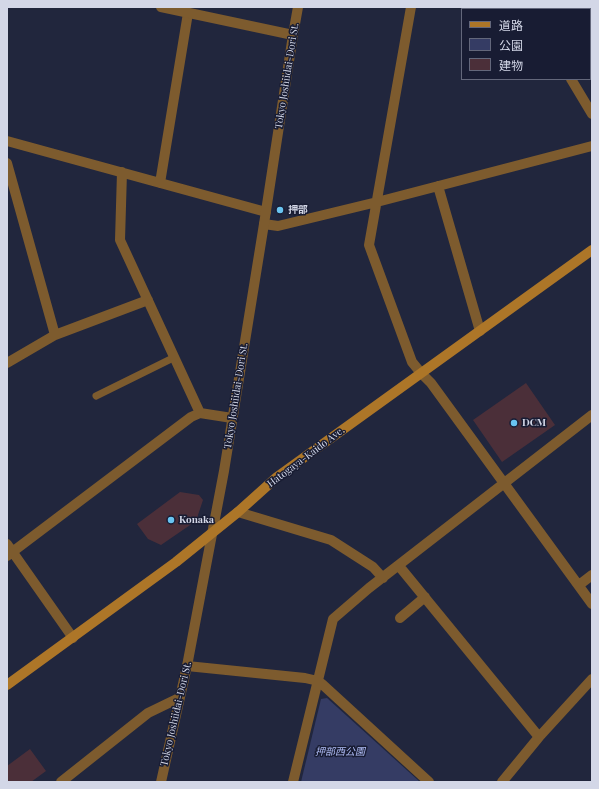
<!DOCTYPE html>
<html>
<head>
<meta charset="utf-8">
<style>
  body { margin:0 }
  #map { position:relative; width:599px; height:789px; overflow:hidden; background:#21263d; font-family:"Playfair Display","Noto Sans JP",serif }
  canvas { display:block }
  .frame { position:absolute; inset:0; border:8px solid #d3d7e7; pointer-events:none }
  .legend { position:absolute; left:461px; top:8px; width:130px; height:72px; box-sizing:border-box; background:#181c33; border:1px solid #63677b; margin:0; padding:5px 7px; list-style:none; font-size:12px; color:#d3d7e7 }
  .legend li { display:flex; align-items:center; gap:8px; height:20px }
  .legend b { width:20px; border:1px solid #63677b }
</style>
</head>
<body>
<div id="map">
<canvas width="599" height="789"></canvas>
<div class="frame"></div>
<ul class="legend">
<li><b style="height:5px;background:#ad7628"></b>道路</li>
<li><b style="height:11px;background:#353c64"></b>公園</li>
<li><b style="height:11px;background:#4b2f39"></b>建物</li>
</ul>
</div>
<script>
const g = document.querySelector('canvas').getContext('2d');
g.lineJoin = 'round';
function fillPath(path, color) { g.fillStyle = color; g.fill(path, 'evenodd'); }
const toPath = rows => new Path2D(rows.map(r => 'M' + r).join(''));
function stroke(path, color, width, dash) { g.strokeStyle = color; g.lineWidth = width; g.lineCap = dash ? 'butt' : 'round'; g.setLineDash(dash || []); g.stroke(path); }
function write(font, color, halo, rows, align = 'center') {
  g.font = font + ' "Playfair Display","Noto Sans JP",serif'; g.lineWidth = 3; g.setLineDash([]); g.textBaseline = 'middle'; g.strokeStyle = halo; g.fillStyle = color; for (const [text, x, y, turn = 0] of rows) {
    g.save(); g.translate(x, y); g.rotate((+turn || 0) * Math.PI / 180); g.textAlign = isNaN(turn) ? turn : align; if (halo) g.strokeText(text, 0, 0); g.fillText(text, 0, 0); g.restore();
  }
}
fillPath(toPath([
  [327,698,420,782,301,782,321,699]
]), '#353c64');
fillPath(toPath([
  [526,383,555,425,502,462,473,420],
  [180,492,199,495,203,500,196,521,161,545,148,539,137,524],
  [30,749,46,771,31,782,7,782,7,766]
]), '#4b2f39');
stroke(toPath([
  [96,396,175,357]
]), '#7d5b2e', 7);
stroke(toPath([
  [411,7,369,245,412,362,421,373,431,383,592,604],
  [526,7,528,9],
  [571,79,592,114],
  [7,141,266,212],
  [7,163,55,335],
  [122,172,120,240,200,413],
  [160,183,188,13],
  [438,186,480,331],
  [264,224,278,226,377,202,592,146],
  [7,363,55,335,148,300],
  [238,512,331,540,373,567,383,578],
  [7,544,73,638],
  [7,556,191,417,200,413,232,418],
  [399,566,539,737],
  [579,585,592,575],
  [400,618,425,597],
  [187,666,305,678,318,681,322,684,429,782],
  [61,782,148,713,179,698],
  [293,782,333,619,369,588,592,415],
  [502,782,539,737,592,679]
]), '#7d5b2e', 10);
stroke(toPath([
  [161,7,293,35],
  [161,782,187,666,224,471,264,224,293,35,298,7]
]), '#7d5b2e', 10);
stroke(toPath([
  [7,685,176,562,238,512,277,477,592,250]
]), '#ad7628', 10);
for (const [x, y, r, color] of [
  [280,210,4,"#69c4f1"],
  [514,423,4,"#69c4f1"],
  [171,520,4,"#69c4f1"]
]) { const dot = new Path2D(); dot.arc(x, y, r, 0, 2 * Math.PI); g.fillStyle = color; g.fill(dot); stroke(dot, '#181c33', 1.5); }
write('10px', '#d3d7e7', '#181c33', [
  ["Tokyo Joshiidai-Dori St.",287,76,-81],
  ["Tokyo Joshiidai-Dori St.",236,396,-81],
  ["Hatogaya-Kaido Ave.",306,457,-37],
  ["Tokyo Joshiidai-Dori St.",176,714,-77]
]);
write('bold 10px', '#d3d7e7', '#181c33', [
  ["押部",288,210],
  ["DCM",522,423],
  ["Konaka",179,520]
], 'left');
write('italic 10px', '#afbcf5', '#181c33', [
  ["押部西公園",340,752]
]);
</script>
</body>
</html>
